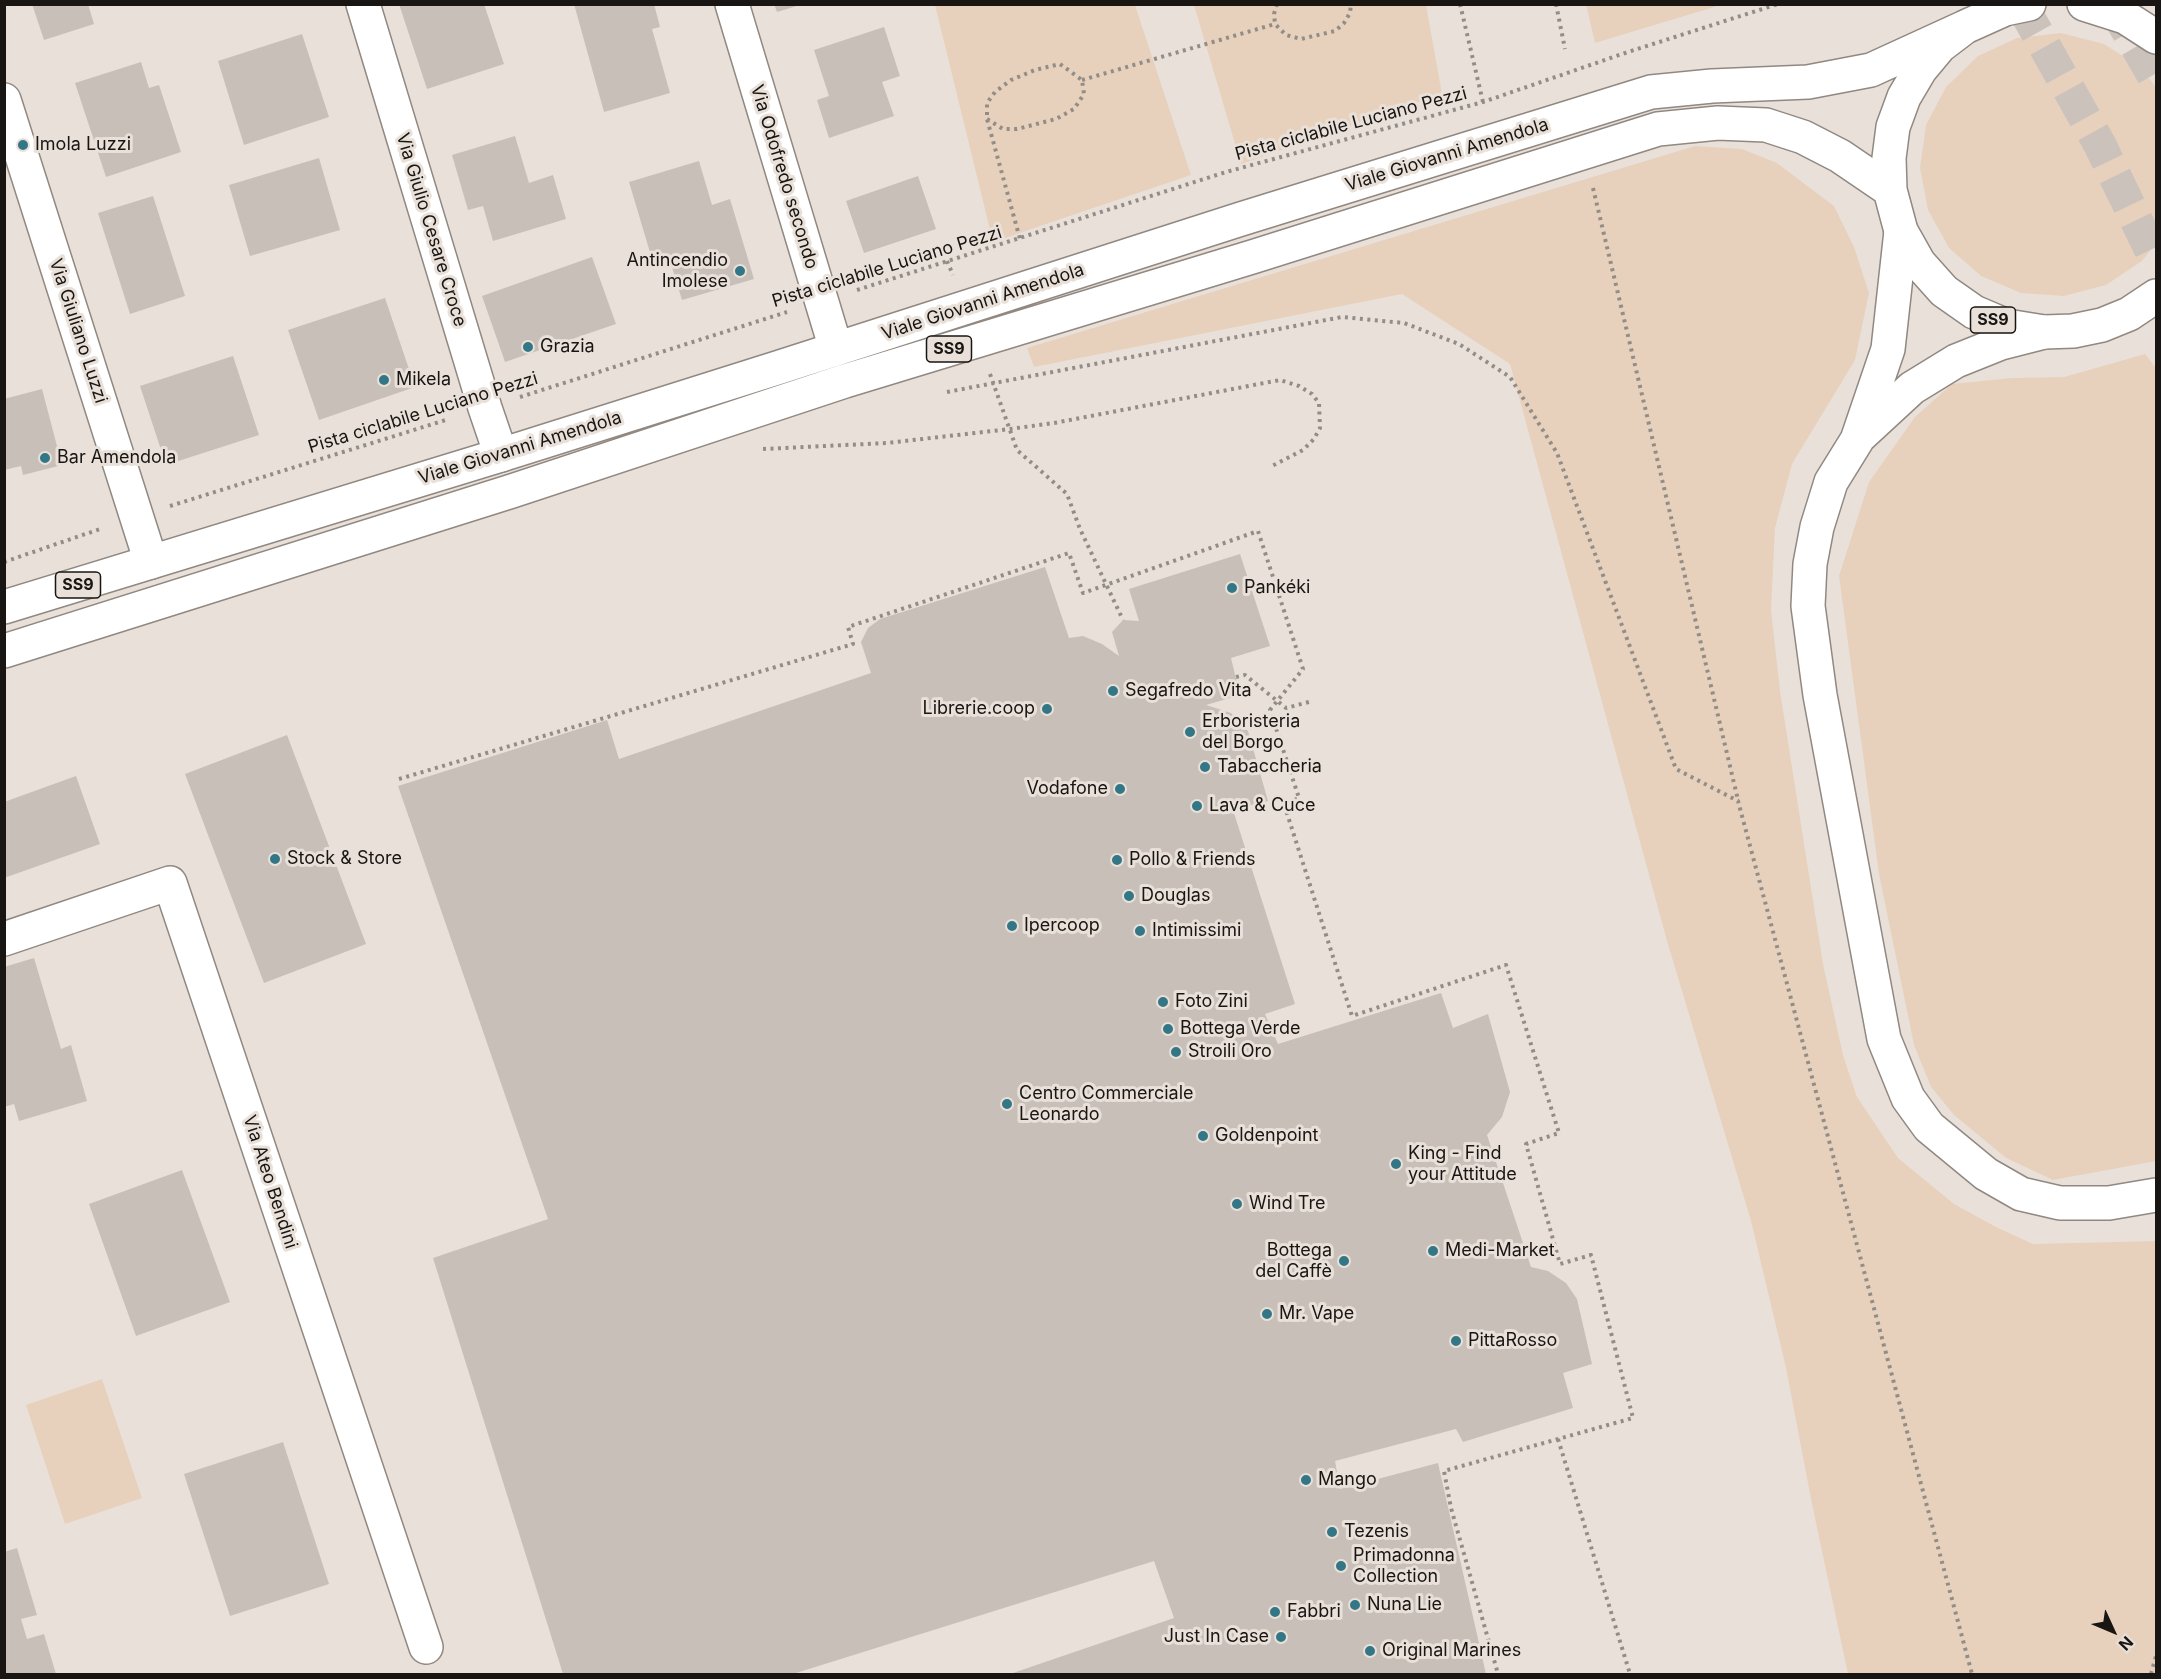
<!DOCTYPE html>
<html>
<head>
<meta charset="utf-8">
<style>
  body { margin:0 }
  #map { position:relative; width:2161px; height:1679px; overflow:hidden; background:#e9e1d9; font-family:Inter,sans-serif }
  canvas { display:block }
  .frame { position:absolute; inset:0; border:6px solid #181512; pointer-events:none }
  .north { position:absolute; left:2083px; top:1601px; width:60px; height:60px; -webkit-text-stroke:4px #e9e1d9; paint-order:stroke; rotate:134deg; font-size:16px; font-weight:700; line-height:24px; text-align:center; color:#181512 }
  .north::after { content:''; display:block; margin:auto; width:21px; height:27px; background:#181512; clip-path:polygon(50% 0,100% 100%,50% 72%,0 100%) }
</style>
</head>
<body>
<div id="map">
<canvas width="2161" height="1679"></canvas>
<div class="frame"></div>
<div class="north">N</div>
</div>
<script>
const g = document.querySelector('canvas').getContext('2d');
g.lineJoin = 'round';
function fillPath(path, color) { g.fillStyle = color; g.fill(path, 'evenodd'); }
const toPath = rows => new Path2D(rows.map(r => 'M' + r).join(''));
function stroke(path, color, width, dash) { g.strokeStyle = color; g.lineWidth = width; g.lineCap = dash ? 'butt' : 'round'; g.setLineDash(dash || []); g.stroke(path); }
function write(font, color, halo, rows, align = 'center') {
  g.font = font + ' Inter,sans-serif'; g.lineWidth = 6; g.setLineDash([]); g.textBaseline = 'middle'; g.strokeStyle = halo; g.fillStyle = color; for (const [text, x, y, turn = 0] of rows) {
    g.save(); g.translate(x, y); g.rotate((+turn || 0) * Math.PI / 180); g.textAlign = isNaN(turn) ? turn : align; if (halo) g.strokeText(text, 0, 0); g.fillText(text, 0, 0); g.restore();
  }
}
fillPath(toPath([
  [1586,4,1721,4,1721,5,1595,43],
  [935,5,1135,5,1191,175,993,242],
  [1194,5,1426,5,1442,94,1241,164],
  [2061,33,2104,44,2140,67,2156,87,2156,243,2142,261,2106,285,2064,296,2021,293,1981,276,1949,248,1928,210,1920,168,1926,125,1946,87,1978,56,2017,38],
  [1695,146,1742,149,1777,163,1834,206,1854,247,1869,293,1855,360,1792,464,1775,528,1771,610,1780,691,1823,964,1843,1055,1857,1097,1898,1158,1954,1204,1996,1227,2033,1244,2156,1241,2156,1674,1848,1674,1812,1504,1786,1368,1751,1221,1667,941,1510,364,1402,294,1034,367,1027,348],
  [2145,354,2156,368,2156,1161,2053,1180,2006,1158,1954,1115,1931,1087,1914,1045,1879,874,1839,576,1869,482,1915,417,1952,384,2012,378,2064,377],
  [102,1379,142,1498,65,1524,26,1405]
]), '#e7d1bc');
fillPath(toPath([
  [32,4,88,4,94,24,44,40],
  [399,4,484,4,504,64,427,89],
  [574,4,654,4,660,27,652,29,670,93,604,112],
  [774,4,800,4,800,5,777,12],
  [884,27,900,76,882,82,894,116,829,138,817,100,829,96,814,50],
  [302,34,329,117,244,145,218,61],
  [141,62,149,88,159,85,181,152,106,177,75,83],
  [515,136,529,183,553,175,566,219,493,241,483,206,468,210,452,155],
  [319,158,340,230,250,256,229,185],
  [699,161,712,205,730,199,754,279,682,300,668,254,652,259,629,182],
  [918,176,936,229,864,253,846,201],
  [153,196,185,296,130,314,98,213],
  [592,257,616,324,505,362,482,296],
  [385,298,415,387,319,420,288,330],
  [233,356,259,435,166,465,140,386],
  [42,389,62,465,23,475,21,466,4,470,4,399],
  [1240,554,1270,646,1231,658,1240,695,1206,705,1231,713,1248,731,1268,801,1233,810,1295,1004,1265,1014,1278,1044,1441,993,1453,1028,1488,1014,1510,1092,1502,1117,1487,1135,1531,1267,1548,1271,1566,1283,1577,1299,1592,1364,1563,1373,1573,1408,1463,1442,1456,1429,1335,1461,1340,1489,1438,1463,1486,1674,1010,1674,1174,1618,1154,1561,793,1674,563,1674,433,1258,548,1219,398,786,607,720,619,759,871,673,861,642,868,628,880,619,1045,567,1069,638,1083,636,1102,644,1119,656,1112,632,1123,620,1139,621,1129,589],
  [287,735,366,944,264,983,185,774],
  [76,776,100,844,4,878,4,802],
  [34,958,61,1049,71,1045,87,1101,19,1121,14,1104,4,1107,4,967],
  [182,1170,230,1302,136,1336,89,1204],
  [283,1442,329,1584,230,1616,184,1474],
  [17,1548,37,1615,21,1619,27,1639,44,1634,56,1674,4,1674,4,1552]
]), '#c8bfb8');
stroke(toPath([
  [2021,4,2100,145,2156,261],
  [2112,4,2156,80]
]), '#cac2bb', 33, [33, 16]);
const minor = toPath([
  [363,4,485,408,501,455],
  [732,4,836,349],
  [4,100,151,562],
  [4,939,170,883,426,1647]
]);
const primary = toPath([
  [2029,4,2005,9,1965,27,1940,46,1920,70,1904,97,1893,127,1889,158,1890,190,1901,231,1919,263,1944,291,1974,312,2007,326,2044,332,2073,331,2102,325,2129,314,2156,296],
  [2084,4,2125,17,2156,37],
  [4,607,501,455,777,368,1241,219,1651,92,1712,86,1808,82,1871,70,1965,27],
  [4,651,512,491,845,381,1252,257,1658,129,1718,123,1766,125,1803,137,1840,156,1890,190]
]);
const trunk = toPath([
  [1901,231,1888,349,1857,440,1831,482,1817,527,1810,564,1808,606,1820,695,1884,1039,1908,1098,1929,1127,1986,1174,2021,1194,2060,1203,2109,1203,2156,1195],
  [2154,299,2156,298],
  [1860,436,1912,388,1956,361,2001,343,2044,332]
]);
stroke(minor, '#908881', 36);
stroke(primary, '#908881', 36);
stroke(trunk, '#908881', 36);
stroke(toPath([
  [1277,4,1274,14,1275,24,1286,35,1301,39,1335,31,1344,23,1350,13,1351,4],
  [1460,4,1483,102],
  [1556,4,1565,49],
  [1082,80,1275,24],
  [987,119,1003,129,1017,129,1056,119,1074,109,1084,94,1082,80,1060,64,1035,70,1011,80,995,92,987,103,987,119,1020,239],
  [1593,188,1738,800],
  [947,261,953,275],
  [857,290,1226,172,1483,102,1628,52,1778,4],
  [990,374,1017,450,1067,494,1080,529,1123,620],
  [947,392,1342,317,1404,323,1459,344,1510,377,1557,453,1676,769,1738,801,1972,1674],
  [520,397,787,312],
  [763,449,887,443,1010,429,1054,423,1280,380,1299,386,1312,394,1319,403,1320,428,1314,439,1303,450,1270,467],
  [170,506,449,419],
  [4,562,103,528],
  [1236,677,1245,675,1286,708,1309,702],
  [399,779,853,644,848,627,1069,553,1083,593,1258,531,1303,669,1270,710,1299,798,1284,804,1352,1016,1506,965,1559,1133,1526,1144,1560,1264,1591,1255,1633,1418,1444,1471,1451,1508,1498,1674],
  [1558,1439,1630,1674],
  [2151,1674,2156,1656]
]), '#938d87', 4, [3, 4.5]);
stroke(minor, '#fff', 33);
stroke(primary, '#fff', 33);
stroke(trunk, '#fff', 33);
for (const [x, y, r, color] of [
  [23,145,6,"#337786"],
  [740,271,6,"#337786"],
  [528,347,6,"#337786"],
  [384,380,6,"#337786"],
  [45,458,6,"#337786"],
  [1232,588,6,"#337786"],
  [1113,691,6,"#337786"],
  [1047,709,6,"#337786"],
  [1190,732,6,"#337786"],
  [1205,767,6,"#337786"],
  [1120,789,6,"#337786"],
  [1197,806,6,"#337786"],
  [275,859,6,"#337786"],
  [1117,860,6,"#337786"],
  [1129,896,6,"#337786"],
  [1012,926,6,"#337786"],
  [1140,931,6,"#337786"],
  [1163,1002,6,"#337786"],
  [1168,1029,6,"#337786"],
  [1176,1052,6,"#337786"],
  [1007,1104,6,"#337786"],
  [1203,1136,6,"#337786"],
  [1396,1164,6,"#337786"],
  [1237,1204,6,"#337786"],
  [1433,1251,6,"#337786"],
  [1344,1261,6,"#337786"],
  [1267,1314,6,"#337786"],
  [1456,1341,6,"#337786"],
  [1306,1480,6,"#337786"],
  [1332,1532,6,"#337786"],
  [1341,1566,6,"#337786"],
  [1355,1605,6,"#337786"],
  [1275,1612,6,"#337786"],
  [1281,1637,6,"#337786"],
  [1370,1651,6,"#337786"]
]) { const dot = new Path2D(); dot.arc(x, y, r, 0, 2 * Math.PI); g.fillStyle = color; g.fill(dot); stroke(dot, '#e9e1d9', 2); }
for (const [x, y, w] of [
  [1993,320,45],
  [949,349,45],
  [78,585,45]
]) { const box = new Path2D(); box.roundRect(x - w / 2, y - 13, w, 26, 4.5); g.fillStyle = '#e9e1d9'; g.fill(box); stroke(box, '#181512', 1.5); }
write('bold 16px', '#181512', null, [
  ["SS9",1993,320],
  ["SS9",949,349],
  ["SS9",78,585]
]);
write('18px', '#181512', '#e9e1d9', [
  ["Pista ciclabile Luciano Pezzi",1351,124,-15],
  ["Viale Giovanni Amendola",1447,155,-17],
  ["Via Odofredo secondo",784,177,73],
  ["Via Giulio Cesare Croce",431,230,73],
  ["Pista ciclabile Luciano Pezzi",887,267,-17],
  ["Viale Giovanni Amendola",983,302,-18],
  ["Via Giuliano Luzzi",78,331,72],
  ["Pista ciclabile Luciano Pezzi",423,413,-17],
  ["Viale Giovanni Amendola",520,448,-17],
  ["Via Ateo Bendini",270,1182,72]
]);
write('18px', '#181512', '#e9e1d9', [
  ["Imola Luzzi",35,145],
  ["Antincendio",728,261,"right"],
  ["Imolese",728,282,"right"],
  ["Grazia",540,347],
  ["Mikela",396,380],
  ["Bar Amendola",57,458],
  ["Pankéki",1244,588],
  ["Segafredo Vita",1125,691],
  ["Librerie.coop",1035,709,"right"],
  ["Erboristeria",1202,722],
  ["del Borgo",1202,743],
  ["Tabaccheria",1217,767],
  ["Vodafone",1108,789,"right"],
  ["Lava & Cuce",1209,806],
  ["Stock & Store",287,859],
  ["Pollo & Friends",1129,860],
  ["Douglas",1141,896],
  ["Ipercoop",1024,926],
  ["Intimissimi",1152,931],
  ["Foto Zini",1175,1002],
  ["Bottega Verde",1180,1029],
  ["Stroili Oro",1188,1052],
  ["Centro Commerciale",1019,1094],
  ["Leonardo",1019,1115],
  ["Goldenpoint",1215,1136],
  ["King - Find",1408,1154],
  ["your Attitude",1408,1175],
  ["Wind Tre",1249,1204],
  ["Bottega",1332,1251,"right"],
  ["del Caffè",1332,1272,"right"],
  ["Medi-Market",1445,1251],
  ["Mr. Vape",1279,1314],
  ["PittaRosso",1468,1341],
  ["Mango",1318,1480],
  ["Tezenis",1344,1532],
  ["Primadonna",1353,1556],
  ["Collection",1353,1577],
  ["Nuna Lie",1367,1605],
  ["Fabbri",1287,1612],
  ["Just In Case",1269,1637,"right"],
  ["Original Marines",1382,1651]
], 'left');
</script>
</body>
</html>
